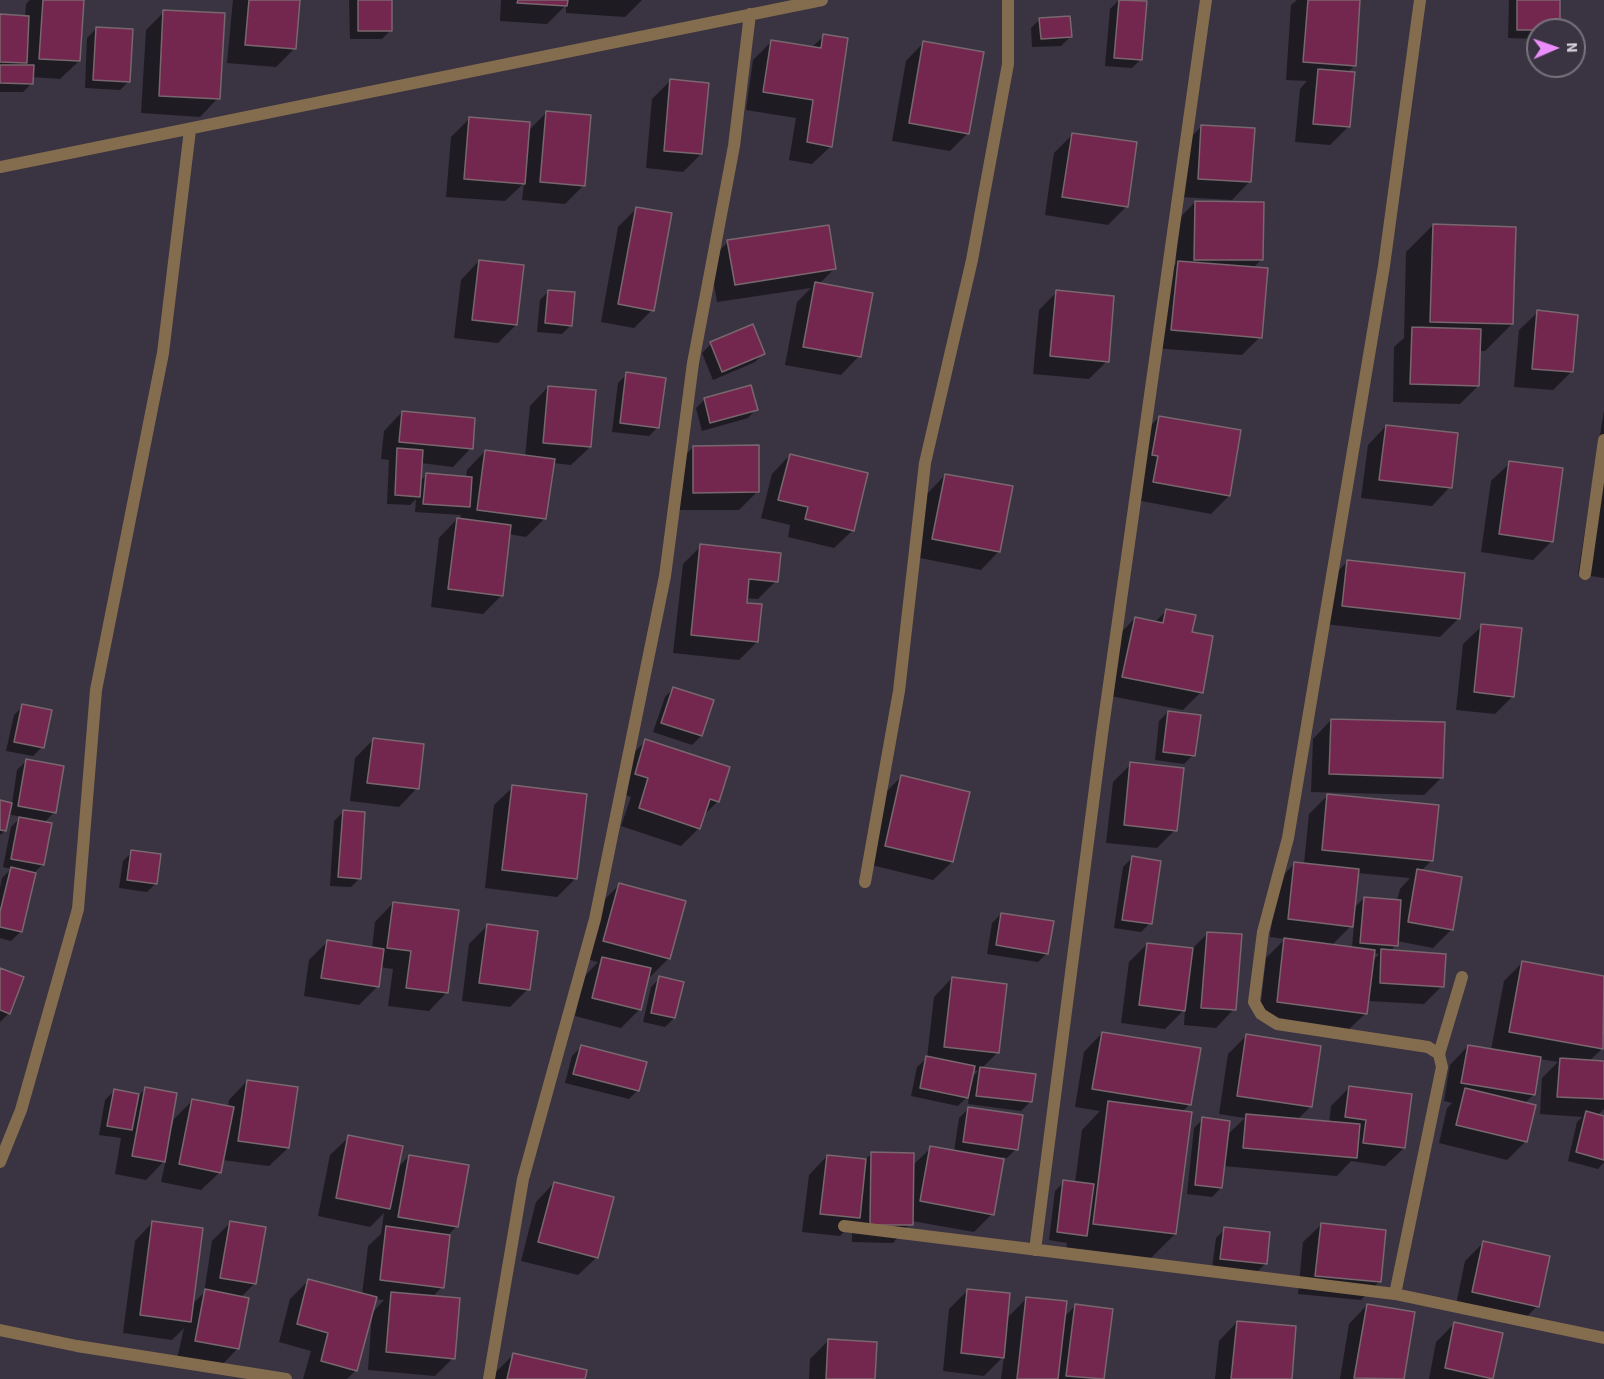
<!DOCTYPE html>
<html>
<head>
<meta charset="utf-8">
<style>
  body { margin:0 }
  #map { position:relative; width:1604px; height:1379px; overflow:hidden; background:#3a3341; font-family:"Source Sans 3",sans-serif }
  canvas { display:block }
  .north { position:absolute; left:1526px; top:18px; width:60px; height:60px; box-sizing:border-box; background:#3a3341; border:2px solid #78737f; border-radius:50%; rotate:88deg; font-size:16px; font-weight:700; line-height:24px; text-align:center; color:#d6d2db }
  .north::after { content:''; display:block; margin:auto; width:21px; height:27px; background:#eb8dfc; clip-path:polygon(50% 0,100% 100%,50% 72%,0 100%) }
</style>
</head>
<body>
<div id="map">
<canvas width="1604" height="1379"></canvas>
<div class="north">N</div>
</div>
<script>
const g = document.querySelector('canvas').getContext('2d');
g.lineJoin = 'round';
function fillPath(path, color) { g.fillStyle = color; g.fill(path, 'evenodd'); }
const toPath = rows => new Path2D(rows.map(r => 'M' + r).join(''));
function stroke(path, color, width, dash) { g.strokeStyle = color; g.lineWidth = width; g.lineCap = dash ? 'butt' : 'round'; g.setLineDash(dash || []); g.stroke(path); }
fillPath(toPath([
  [30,0,82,0,79,61,60,79,32,77,32,83,23,92,0,92,0,16,25,17,26,4],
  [233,0,299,0,295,48,276,67,227,63],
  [349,0,390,0,391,30,382,39,350,39],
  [501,0,642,0,625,17,566,13,566,5,547,24,500,21],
  [1119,0,1141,59,1132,68,1105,66,1110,9],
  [1297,0,1359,0,1355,65,1347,73,1348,127,1330,145,1295,142,1300,89,1307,81,1286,80,1291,5],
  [1509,0,1559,0,1559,30,1538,30,1538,39,1508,38],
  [164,12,218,98,200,117,141,113,146,30],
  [1040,19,1070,37,1061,46,1032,47,1031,28],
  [96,29,129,81,120,90,85,88,87,38],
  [824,36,831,146,812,164,789,160,796,118,746,110,753,60,771,42,811,48],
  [924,42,968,133,950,151,892,141,906,61],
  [670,81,701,154,683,172,646,168,652,99],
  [547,112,583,186,565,204,522,200,524,183,505,201,446,197,451,137,469,119,528,131],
  [1202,126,1250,181,1232,200,1180,197,1183,145],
  [1072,135,1127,206,1108,225,1045,215,1054,153],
  [1195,202,1262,259,1252,269,1260,337,1242,355,1154,348,1160,281,1176,264,1177,221],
  [637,208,652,310,634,328,601,322,618,227],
  [1433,225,1512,324,1485,351,1479,351,1478,386,1460,404,1393,402,1394,347,1404,338,1406,252],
  [728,242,834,269,819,284,859,356,841,375,785,365,797,302,811,288,717,302,710,260],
  [479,261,516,325,498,343,454,338,461,280],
  [549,291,571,325,562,334,537,332,540,300],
  [1057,292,1107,361,1089,379,1033,374,1039,310],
  [1538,312,1571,372,1553,390,1514,387,1519,330],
  [752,326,764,353,755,362,713,380,702,353,711,344],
  [627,374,658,427,649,436,612,432,618,383],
  [548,387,590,447,571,465,553,463,545,518,526,537,508,534,501,596,483,614,431,607,439,538,457,519,460,520,461,515,415,512,416,499,410,505,387,504,389,460,381,459,384,431,402,412,471,448,453,467,421,463,420,481,427,475,466,478,467,470,485,451,525,457,530,406],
  [705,399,756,409,748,418,702,431,696,408],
  [1604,410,1604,578,1578,574],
  [1159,417,1229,496,1211,514,1136,500,1141,436],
  [1386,426,1450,487,1432,506,1361,498,1368,445],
  [693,447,757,492,739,510,675,510,675,466],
  [790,455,853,530,834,548,788,537,790,525,761,518,772,474],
  [1510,463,1552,541,1533,560,1481,552,1491,481],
  [945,475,999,551,981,570,915,557,927,494],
  [701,546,776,581,758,599,746,598,757,642,739,660,673,653,683,564],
  [1348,561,1458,619,1440,637,1324,624,1329,580],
  [1166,611,1190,634,1201,692,1183,710,1105,695,1117,637,1135,618,1155,622],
  [1482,626,1513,696,1495,714,1456,710,1463,644],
  [674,688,712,701,701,736,692,745,653,732,665,697],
  [23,706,42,747,33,756,6,751,14,715],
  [1168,712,1193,755,1184,764,1155,760,1159,721],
  [1331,720,1442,777,1424,795,1311,792,1313,739],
  [373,740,417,788,399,807,350,801,355,758],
  [646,741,718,801,703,816,699,828,681,846,621,826,631,797,617,792,627,759],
  [26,761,54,812,44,823,43,864,34,873,20,932,11,941,0,938,0,888,2,878,11,869,3,867,11,827,21,817,8,814,5,831,0,835,0,802,12,804,17,770],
  [1131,764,1175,830,1157,848,1106,843,1113,782],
  [901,777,952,862,933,880,867,864,883,795],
  [513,787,576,878,557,897,485,888,494,805],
  [1327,796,1432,860,1421,871,1452,929,1433,948,1397,941,1391,952,1442,986,1424,1004,1367,1001,1366,1013,1347,1031,1259,1020,1266,958,1285,939,1270,937,1277,882,1295,863,1304,864,1309,814],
  [1357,873,1410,878,1400,889,1397,901,1364,898,1353,909],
  [1354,923,1352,948,1332,945],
  [1373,953,1379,954,1372,961],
  [343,812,360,878,351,887,330,886,334,821],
  [132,852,156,883,147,892,119,888,123,861],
  [1132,858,1150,923,1141,932,1114,928,1123,867],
  [620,884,669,958,650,977,648,976,639,1010,621,1028,575,1016,584,977,598,962,586,959,601,903],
  [393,903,447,992,429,1011,388,1006,393,969,380,967,377,987,359,1005,304,996,309,960,328,941,372,949,375,922],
  [1001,914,1047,953,1038,962,987,954,992,923],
  [488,925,528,989,510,1007,462,1001,469,944],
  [1208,933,1234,1009,1216,1028,1184,1025,1185,1009,1165,1029,1121,1023,1129,962,1147,944,1191,950],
  [1522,963,1604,978,1604,1038,1602,1049,1589,1061,1604,1060,1604,1109,1597,1116,1604,1118,1604,1162,1598,1169,1568,1161,1577,1122,1582,1117,1540,1114,1542,1078,1558,1062,1539,1059,1533,1095,1524,1104,1526,1141,1507,1160,1439,1143,1447,1108,1452,1103,1444,1101,1450,1065,1468,1046,1491,1050,1504,981],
  [0,970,9,1013,0,1022],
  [660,978,674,1018,665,1027,643,1022,651,987],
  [952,978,1005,985,997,1053,982,1068,1030,1102,1021,1111,968,1104,969,1095,958,1106,911,1096,917,1067,927,1058,934,997],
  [972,1070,978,1071,971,1078],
  [1102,1033,1190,1104,1182,1112,1175,1234,1148,1261,1066,1250,1067,1243,1049,1240,1055,1191,1064,1182,1075,1183,1082,1130,1100,1111,1075,1107,1084,1052],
  [1246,1036,1311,1106,1297,1120,1329,1123,1331,1106,1350,1087,1404,1148,1385,1166,1351,1161,1337,1176,1223,1166,1221,1188,1212,1197,1187,1194,1194,1128,1203,1119,1226,1136,1245,1118,1219,1114,1228,1054],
  [581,1047,638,1090,629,1099,565,1083,572,1056],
  [247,1081,288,1148,269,1166,222,1160,220,1172,201,1190,161,1182,166,1159,146,1180,115,1174,121,1138,99,1135,105,1100,114,1091,139,1095,145,1089,172,1128,174,1119,193,1100,228,1107,229,1100],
  [968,1109,1016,1149,1007,1158,1002,1157,992,1214,974,1232,912,1221,893,1243,852,1242,852,1223,840,1236,802,1232,809,1175,827,1156,865,1160,871,1154,912,1166,931,1148,954,1152,959,1118],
  [349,1137,396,1169,409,1156,457,1226,447,1236,442,1287,432,1297,453,1358,435,1376,368,1370,372,1313,384,1300,375,1299,356,1370,347,1379,303,1379,311,1351,279,1342,290,1299,308,1281,362,1295,368,1246,381,1234,384,1213,370,1227,318,1216,330,1155],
  [554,1183,597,1257,578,1275,521,1261,536,1202],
  [153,1222,192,1304,204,1293,212,1241,230,1223,255,1283,241,1297,238,1348,220,1367,177,1359,184,1328,172,1340,123,1333,135,1241],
  [1322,1224,1379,1282,1361,1300,1298,1294,1303,1242],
  [1225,1229,1269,1234,1265,1264,1256,1273,1212,1268,1216,1238],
  [1483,1243,1537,1306,1519,1325,1455,1310,1465,1261],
  [968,1290,1006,1319,1027,1298,1063,1318,1075,1306,1111,1311,1102,1379,1001,1379,1004,1356,984,1376,943,1371,949,1309],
  [1367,1305,1413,1313,1402,1379,1340,1379,1349,1324],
  [1237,1322,1290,1379,1215,1379,1219,1341],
  [1454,1324,1492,1378,1491,1379,1429,1379,1436,1342],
  [829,1340,874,1379,809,1379,810,1359],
  [513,1355,584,1379,494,1379,495,1373]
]), '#0007');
const building = toPath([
  [43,0,84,0,80,61,39,59,43,0],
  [249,0,300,0,296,49,245,45,249,0],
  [358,0,392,0,392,31,358,31,358,0],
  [518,0,568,0,567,6,517,3,518,0],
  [1119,0,1147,1,1142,60,1114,58,1119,0],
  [1308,0,1360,0,1356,66,1303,62,1308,0],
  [1517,0,1560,0,1560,30,1517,30,1517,0],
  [163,10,225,13,220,99,159,96,163,10],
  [0,14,29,16,27,63,0,62,0,14],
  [1070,16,1072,37,1041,39,1039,18,1070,16],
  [96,27,133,29,130,82,93,80,96,27],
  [823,34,848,38,832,147,807,142,813,100,763,92,771,40,821,48,823,34],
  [923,41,984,52,969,134,909,123,923,41],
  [0,65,34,65,33,84,0,83,0,65],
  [1318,69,1355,72,1350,127,1313,124,1318,69],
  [670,79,709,83,702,154,664,151,670,79],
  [546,111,591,115,585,186,540,182,546,111],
  [469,117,530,122,525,184,464,179,469,117],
  [1201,125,1255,128,1251,182,1198,179,1201,125],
  [1072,133,1137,142,1128,207,1062,197,1072,133],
  [1195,201,1264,202,1263,260,1194,260,1195,201],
  [636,207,672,213,654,311,618,304,636,207],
  [1433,224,1516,227,1513,324,1430,322,1433,224],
  [829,225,836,269,735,285,727,240,829,225],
  [479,260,524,265,517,325,472,320,479,260],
  [1178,261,1268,268,1262,338,1171,330,1178,261],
  [815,282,873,293,861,357,803,347,815,282],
  [548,290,575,292,572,326,545,323,548,290],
  [1056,290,1114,296,1109,362,1050,356,1056,290],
  [1537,310,1578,315,1573,372,1532,369,1537,310],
  [753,324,765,354,722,372,710,342,753,324],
  [1412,327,1481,329,1479,386,1410,384,1412,327],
  [626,372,666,378,659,428,620,423,626,372],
  [751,385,758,410,710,423,704,398,751,385],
  [548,386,596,390,591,447,543,443,548,386],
  [402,411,475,418,473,449,399,442,402,411],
  [1159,416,1241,430,1230,496,1153,482,1158,456,1152,455,1159,416],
  [1386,425,1458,433,1452,488,1379,480,1386,425],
  [759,445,759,492,693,493,693,446,759,445],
  [397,448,423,450,420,497,395,495,397,448],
  [485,450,555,459,546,519,477,510,485,450],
  [790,454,868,473,854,531,805,519,808,507,778,500,790,454],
  [1509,461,1563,468,1553,542,1499,534,1509,461],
  [426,473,472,477,470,507,423,504,426,473],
  [945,474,1013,486,1000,552,932,539,945,474],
  [457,518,511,525,503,596,448,589,457,518],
  [700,544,781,553,778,582,749,579,747,603,762,604,758,642,691,635,700,544],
  [1347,560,1465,573,1460,619,1342,606,1347,560],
  [1166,609,1196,615,1192,632,1213,636,1203,693,1122,677,1135,617,1163,623,1166,609],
  [1481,624,1522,628,1514,697,1474,692,1481,624],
  [673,687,714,700,702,736,661,723,673,687],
  [22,704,52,710,44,748,14,742,22,704],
  [1168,711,1201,715,1195,756,1163,752,1168,711],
  [1331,719,1445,722,1443,778,1329,774,1331,719],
  [373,738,424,744,419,789,367,783,373,738],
  [645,739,730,767,719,802,710,799,700,829,639,808,648,778,635,774,645,739],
  [26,759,64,766,56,813,18,806,26,759],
  [1130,762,1184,768,1177,831,1124,825,1130,762],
  [901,775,970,792,953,862,885,846,901,775],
  [512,785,587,794,577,879,502,870,512,785],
  [1327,794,1439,805,1433,861,1322,850,1327,794],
  [0,800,12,803,6,831,0,830,0,800],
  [343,810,365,812,361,879,338,877,343,810],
  [19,817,52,823,44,865,11,859,19,817],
  [131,850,161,854,157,884,127,880,131,850],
  [1132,856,1161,861,1152,924,1122,920,1132,856],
  [1294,862,1359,869,1353,927,1288,919,1294,862],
  [11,867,36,873,22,932,0,927,0,912,11,867],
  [1417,869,1462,877,1453,930,1408,922,1417,869],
  [619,883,686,901,670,959,603,941,619,883],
  [1364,897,1401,900,1398,946,1360,943,1364,897],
  [393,902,459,910,448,993,406,988,411,951,387,948,393,902],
  [1001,913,1054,921,1048,954,996,945,1001,913],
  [487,924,538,931,530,990,479,983,487,924],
  [1207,932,1242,934,1236,1010,1201,1008,1207,932],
  [1284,938,1375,950,1367,1014,1277,1002,1284,938],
  [327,940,384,949,379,987,321,978,327,940],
  [1147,943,1193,948,1185,1011,1139,1005,1147,943],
  [1381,949,1446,954,1444,987,1380,983,1381,949],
  [602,957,651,968,641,1010,592,998,602,957],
  [1522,961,1604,976,1603,1049,1509,1032,1522,961],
  [0,968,24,977,10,1014,0,1010,0,968],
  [659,976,684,982,675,1018,651,1013,659,976],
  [952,977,1007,984,999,1053,944,1047,952,977],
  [1102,1032,1201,1048,1191,1105,1092,1089,1102,1032],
  [1246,1034,1321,1046,1312,1107,1237,1096,1246,1034],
  [581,1045,647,1062,639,1091,573,1074,581,1045],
  [1468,1045,1541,1057,1535,1095,1461,1083,1468,1045],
  [926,1056,975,1066,968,1098,920,1088,926,1056],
  [1560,1058,1604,1061,1604,1099,1557,1097,1560,1058],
  [980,1067,1036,1074,1032,1102,976,1096,980,1067],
  [247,1080,298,1087,289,1148,238,1141,247,1080],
  [1349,1086,1412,1094,1405,1148,1363,1143,1366,1120,1345,1117,1349,1086],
  [145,1087,177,1093,165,1162,132,1156,145,1087],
  [1465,1088,1536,1105,1527,1142,1456,1125,1465,1088],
  [114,1089,139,1094,132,1130,107,1126,114,1089],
  [192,1099,234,1107,221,1173,179,1164,192,1099],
  [1108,1101,1192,1112,1176,1234,1093,1224,1108,1101],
  [968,1107,1023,1115,1018,1150,963,1142,968,1107],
  [1586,1111,1604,1116,1604,1160,1576,1152,1586,1111],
  [1246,1114,1360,1124,1357,1158,1243,1148,1246,1114],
  [1202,1117,1230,1121,1222,1188,1195,1185,1202,1117],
  [348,1135,403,1146,390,1209,336,1198,348,1135],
  [930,1146,1004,1159,994,1215,920,1201,930,1146],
  [871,1152,914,1153,913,1225,870,1225,871,1152],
  [409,1155,469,1165,458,1227,398,1217,409,1155],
  [827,1155,866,1159,860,1218,820,1214,827,1155],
  [1063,1180,1094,1184,1087,1236,1057,1232,1063,1180],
  [554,1182,614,1197,598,1258,538,1242,554,1182],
  [152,1221,203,1228,191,1322,140,1315,152,1221],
  [230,1221,266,1227,256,1284,220,1278,230,1221],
  [1321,1223,1386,1230,1381,1282,1315,1276,1321,1223],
  [386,1226,450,1235,444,1288,380,1280,386,1226],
  [1224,1227,1270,1232,1267,1264,1220,1259,1224,1227],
  [1483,1241,1550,1256,1539,1307,1472,1292,1483,1241],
  [308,1279,377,1297,357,1371,321,1361,328,1333,297,1324,308,1279],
  [205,1289,249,1298,239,1349,195,1341,205,1289],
  [967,1289,1010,1293,1004,1358,961,1353,967,1289],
  [391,1292,460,1298,455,1359,386,1352,391,1292],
  [1026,1297,1067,1301,1058,1379,1017,1379,1026,1297],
  [1075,1304,1113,1309,1104,1379,1066,1376,1075,1304],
  [1367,1304,1415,1312,1404,1379,1354,1378,1367,1304],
  [1237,1321,1296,1326,1292,1379,1231,1379,1237,1321],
  [1454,1322,1503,1333,1493,1379,1445,1368,1454,1322],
  [828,1339,877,1342,875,1379,826,1379,828,1339],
  [513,1353,587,1370,585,1379,507,1379,513,1353]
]);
fillPath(building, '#74274e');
stroke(building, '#78676e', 1.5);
stroke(toPath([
  [0,167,822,0],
  [1585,574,1604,440],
  [865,882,899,691,925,463,972,260,1008,64,1008,0],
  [1439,1054,1462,977],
  [0,1162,21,1110,78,909,96,690,163,353,190,130],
  [844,1226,1395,1294,1604,1338],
  [1035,1250,1102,734,1206,0],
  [1395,1294,1442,1067,1439,1054,1428,1047,1277,1024,1261,1014,1254,1002,1263,932,1288,838,1384,266,1420,0],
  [0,1330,77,1346,286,1379],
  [489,1379,523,1179,595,919,665,576,693,363,734,146,750,14]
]), '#846d4f', 12);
</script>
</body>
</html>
